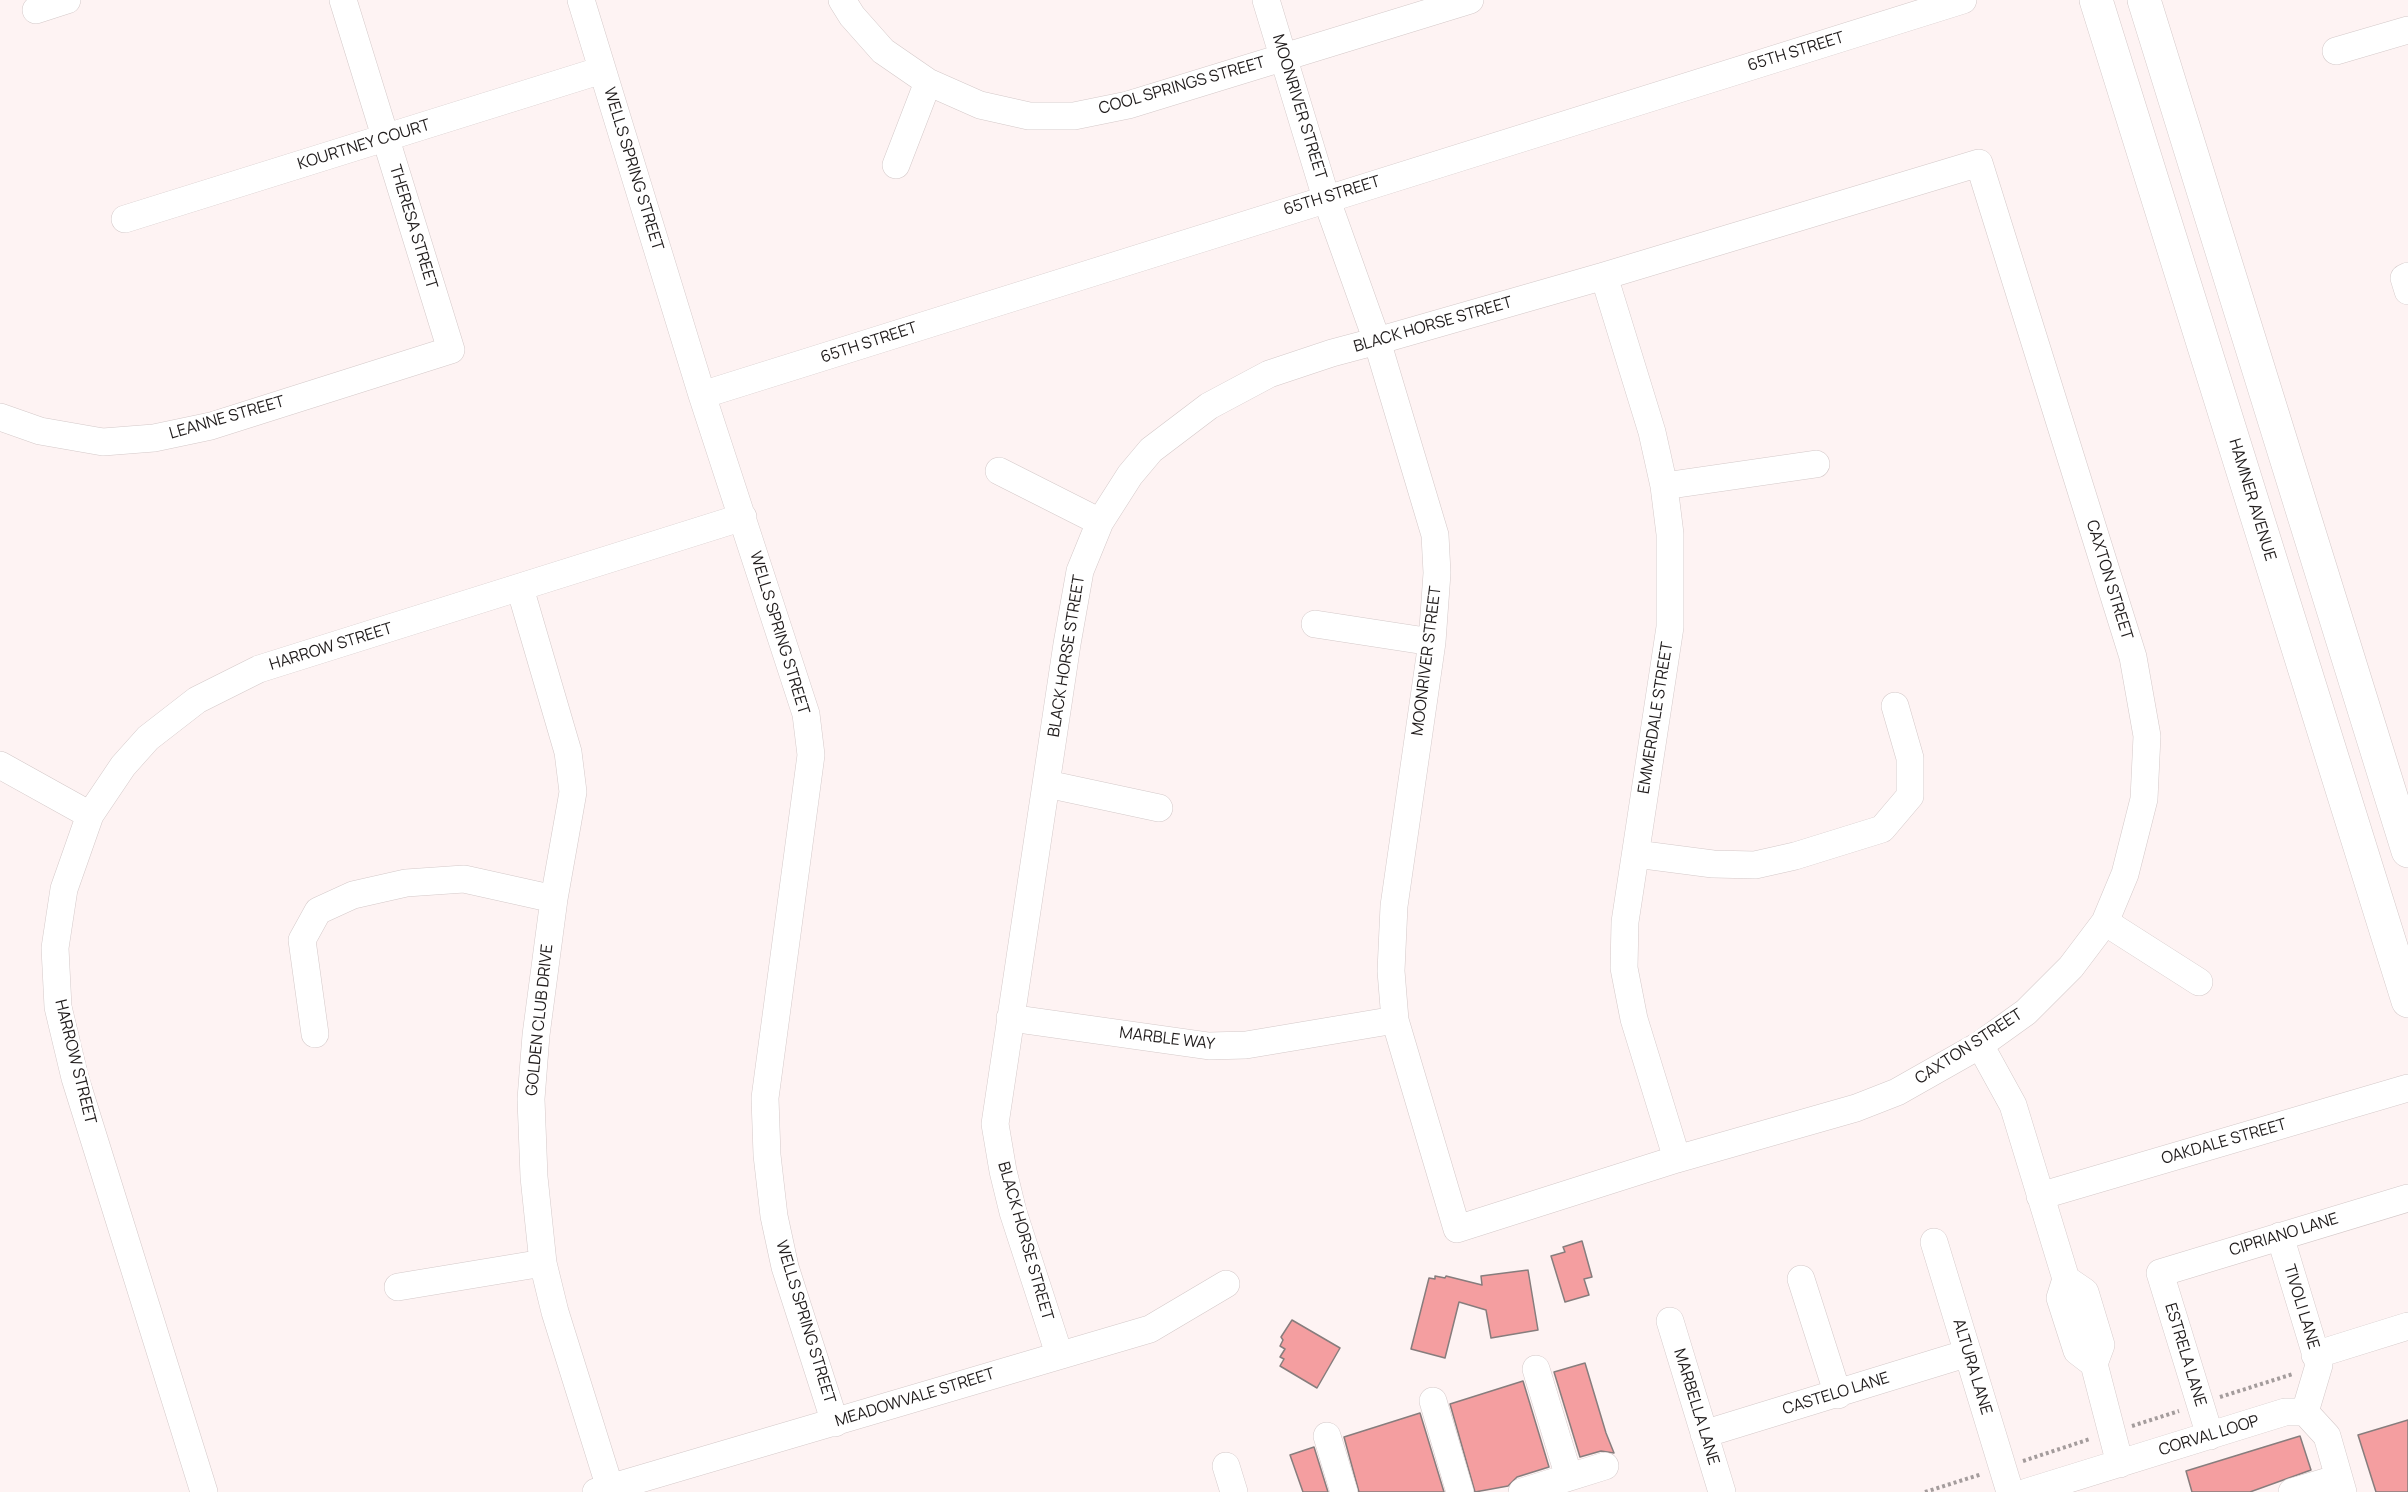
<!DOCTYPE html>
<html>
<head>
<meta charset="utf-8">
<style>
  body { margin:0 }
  canvas { display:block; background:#fef3f3 }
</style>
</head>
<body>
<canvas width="2408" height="1492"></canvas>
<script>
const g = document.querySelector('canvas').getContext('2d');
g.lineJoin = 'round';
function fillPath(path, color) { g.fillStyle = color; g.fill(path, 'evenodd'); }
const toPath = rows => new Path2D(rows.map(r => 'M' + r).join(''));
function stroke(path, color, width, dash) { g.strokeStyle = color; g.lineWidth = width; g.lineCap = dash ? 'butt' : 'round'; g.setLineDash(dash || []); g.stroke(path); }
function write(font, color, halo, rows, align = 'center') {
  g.font = font + ' Manrope,sans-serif'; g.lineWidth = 6; g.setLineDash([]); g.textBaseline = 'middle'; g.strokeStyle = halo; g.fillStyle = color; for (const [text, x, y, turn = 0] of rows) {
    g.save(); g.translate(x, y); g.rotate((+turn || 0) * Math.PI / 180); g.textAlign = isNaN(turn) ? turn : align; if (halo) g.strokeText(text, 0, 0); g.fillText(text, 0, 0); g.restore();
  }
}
const building = toPath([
  [1582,1241,1592,1277,1584,1279,1589,1295,1565,1302,1551,1256,1565,1252,1563,1247,1582,1241],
  [1528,1270,1538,1330,1491,1338,1486,1310,1459,1302,1445,1358,1411,1349,1429,1278,1435,1279,1435,1276,1445,1278,1446,1276,1482,1285,1481,1276,1528,1270],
  [1292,1320,1340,1348,1317,1388,1280,1366,1284,1359,1280,1357,1285,1349,1280,1346,1283,1340,1281,1337,1292,1320],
  [1585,1363,1606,1433,1614,1453,1601,1451,1580,1457,1554,1372,1585,1363],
  [1523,1381,1549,1467,1517,1477,1508,1486,1475,1492,1450,1404,1523,1381],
  [1420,1413,1444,1492,1359,1492,1344,1437,1420,1413],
  [2408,1420,2408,1492,2376,1492,2358,1435,2408,1420],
  [2300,1436,2311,1470,2250,1492,2192,1492,2186,1471,2300,1436],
  [1314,1447,1328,1492,1303,1492,1290,1455,1314,1447]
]);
fillPath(building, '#f49ea0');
stroke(building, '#877d7d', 1.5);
const minor = toPath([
  [581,0,702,395,806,714,811,755,765,1098,767,1155,774,1216,785,1267,835,1423],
  [842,0,852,16,883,51,928,82,980,105,1029,116,1074,116,1128,105,1470,0],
  [36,10,67,0],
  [2336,51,2408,30],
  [896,165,928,82],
  [125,219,602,70],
  [1604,276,1652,432,1664,486,1670,534,1670,627,1625,922,1624,968,1634,1019,1677,1159],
  [2408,276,2404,278,2408,291],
  [702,395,1963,0],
  [0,417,40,431,103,442,154,438,211,426,451,350,343,0],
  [999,471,1100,522],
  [1664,486,1816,464],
  [520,588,568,752,573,792,554,899,536,1035,531,1099,534,1177,543,1263,555,1312,610,1488],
  [1315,624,1432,642],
  [0,765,90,815],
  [1047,784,1159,808],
  [1636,854,1713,864,1755,865,1795,856,1882,829,1910,796,1910,758,1895,706],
  [2105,922,2199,982],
  [1010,1018,1209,1046,1246,1045,1395,1020],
  [315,1034,302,940,318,911,353,895,406,883,464,879,554,899],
  [1980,1045,2013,1105,2066,1279,2060,1298,2077,1351,2094,1364],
  [2040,1196,2408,1088],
  [2280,1236,2319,1365,2305,1412],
  [1934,1242,2010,1492],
  [1801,1279,1838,1395],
  [2066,1279,2085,1292,2101,1345,2094,1364,2120,1464],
  [398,1287,543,1263],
  [1670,1321,1722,1492],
  [1059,1354,1013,1212,1003,1171,995,1124,1067,644,1080,571,1100,522,1130,475,1151,450,1209,406,1269,374,1332,353,1377,341,1604,276,1979,163,2133,657,2147,736,2144,799,2125,874,2105,922,2071,967,2026,1012,1980,1045,1897,1092,1856,1108,1677,1159,1457,1229,1395,1020,1391,971,1394,906,1432,642,1437,573,1435,535,1377,341,1326,198,1266,0],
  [2315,1355,2408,1326],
  [1536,1369,1569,1477],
  [1433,1401,1460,1492],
  [2305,1412,2327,1436,2343,1492],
  [1704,1434,1968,1353],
  [1327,1436,1344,1492],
  [2210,1436,2160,1273,2408,1198],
  [1226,1466,1234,1492],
  [204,1492,75,1078,58,1007,55,948,64,889,90,815,123,766,148,738,197,700,259,669,743,517],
  [596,1492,1150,1329,1226,1284],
  [1522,1492,1605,1466],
  [2027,1492,2285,1412,2305,1412],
  [2292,1492,2339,1478]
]);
const major = toPath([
  [2096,0,2408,1001],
  [2144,0,2408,851]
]);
stroke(minor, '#d4c9c9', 28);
stroke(major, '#d4c9c9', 34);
stroke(toPath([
  [2220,1397,2293,1374],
  [2132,1426,2179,1411],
  [2023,1461,2090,1439],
  [1925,1492,1982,1474]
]), '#a49c9c', 4, [3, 3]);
stroke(minor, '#fff', 27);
stroke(major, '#fff', 33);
write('16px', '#201c1c', '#fff', [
  ["65TH STREET",1796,52,-17],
  ["COOL SPRINGS STREET",1182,86,-16],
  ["MOONRIVER STREET",1299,107,73],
  ["KOURTNEY COURT",364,145,-17],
  ["WELLS SPRING STREET",633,169,73],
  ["65TH STREET",1332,196,-17],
  ["THERESA STREET",413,227,73],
  ["BLACK HORSE STREET",1433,325,-16],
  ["65TH STREET",869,343,-18],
  ["LEANNE STREET",227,418,-16],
  ["HAMNER AVENUE",2252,500,73],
  ["CAXTON STREET",2109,580,73],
  ["WELLS SPRING STREET",779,633,73],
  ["HARROW STREET",331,647,-17],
  ["BLACK HORSE STREET",1067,656,-81],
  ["MOONRIVER STREET",1427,661,-83],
  ["EMMERDALE STREET",1656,718,-81],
  ["GOLDEN CLUB DRIVE",540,1020,-84],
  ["MARBLE WAY",1167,1039,7],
  ["CAXTON STREET",1969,1047,-33],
  ["HARROW STREET",75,1062,76],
  ["OAKDALE STREET",2224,1142,-16],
  ["CIPRIANO LANE",2284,1235,-17],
  ["BLACK HORSE STREET",1025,1241,74],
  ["TIVOLI LANE",2301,1307,73],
  ["WELLS SPRING STREET",805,1322,73],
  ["ESTRELA LANE",2185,1355,73],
  ["ALTURA LANE",1972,1367,73],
  ["CASTELO LANE",1836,1394,-17],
  ["MEADOWVALE STREET",915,1398,-17],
  ["MARBELLA LANE",1696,1407,73],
  ["CORVAL LOOP",2209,1436,-17]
]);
</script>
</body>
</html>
